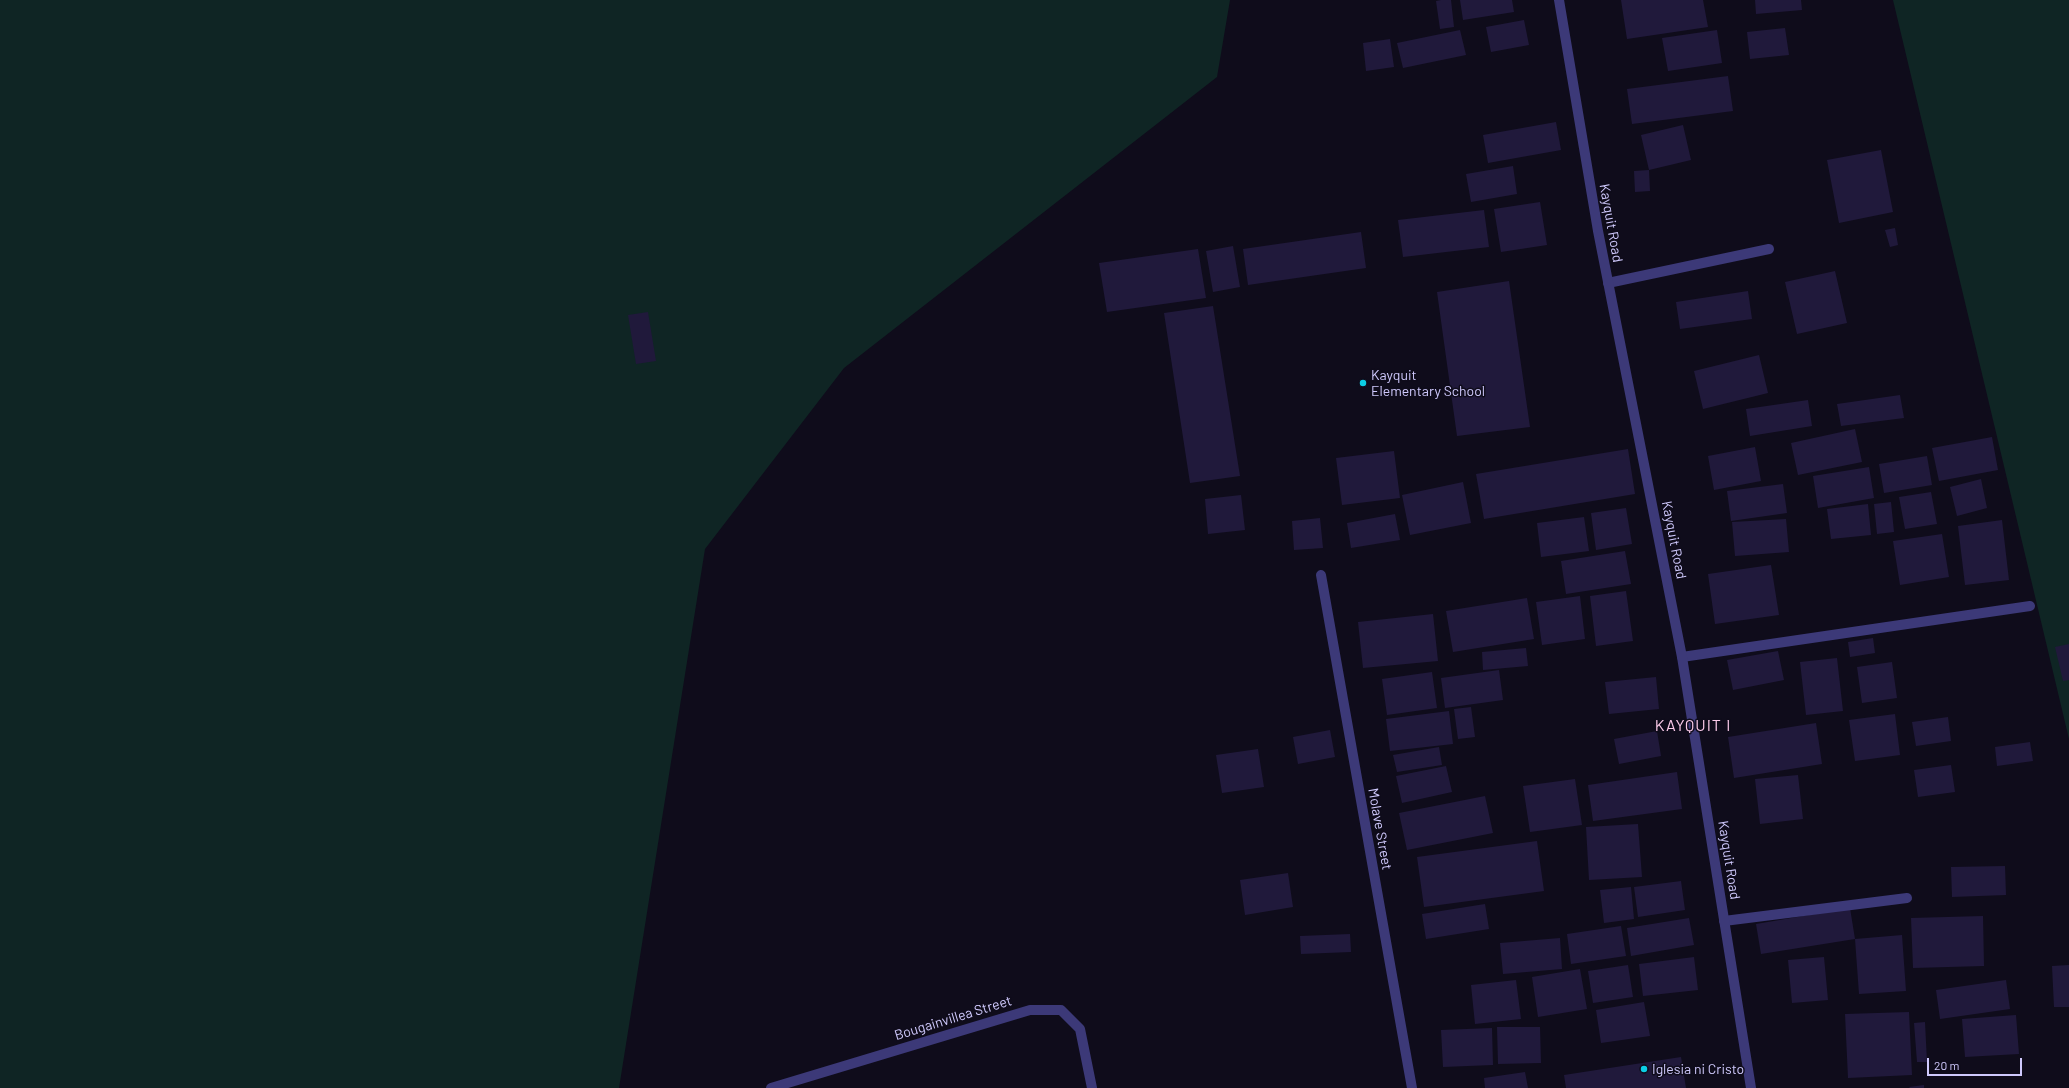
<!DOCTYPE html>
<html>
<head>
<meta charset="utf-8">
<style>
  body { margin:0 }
  #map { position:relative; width:2069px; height:1088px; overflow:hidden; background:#0f0c1b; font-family:Barlow,sans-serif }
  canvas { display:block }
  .scale { position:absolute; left:1927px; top:1058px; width:95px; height:18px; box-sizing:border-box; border:2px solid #cfc9fc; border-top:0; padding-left:5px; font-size:12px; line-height:14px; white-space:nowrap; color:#cfc9fc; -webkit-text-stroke:3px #0f0c1b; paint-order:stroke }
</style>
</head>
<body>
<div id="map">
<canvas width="2069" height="1088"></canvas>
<div class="scale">20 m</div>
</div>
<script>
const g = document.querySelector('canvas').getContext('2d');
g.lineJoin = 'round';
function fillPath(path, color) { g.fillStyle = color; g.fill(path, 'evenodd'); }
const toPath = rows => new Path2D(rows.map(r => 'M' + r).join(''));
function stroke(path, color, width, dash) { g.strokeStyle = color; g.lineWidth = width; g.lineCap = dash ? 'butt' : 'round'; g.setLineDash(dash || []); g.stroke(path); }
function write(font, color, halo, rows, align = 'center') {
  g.font = font + ' Barlow,sans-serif'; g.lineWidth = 3; g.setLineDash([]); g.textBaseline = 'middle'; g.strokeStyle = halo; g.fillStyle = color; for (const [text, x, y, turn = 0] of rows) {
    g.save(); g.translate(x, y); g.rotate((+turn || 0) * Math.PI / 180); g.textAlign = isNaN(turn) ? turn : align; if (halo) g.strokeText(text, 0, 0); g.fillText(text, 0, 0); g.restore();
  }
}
fillPath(toPath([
  [0,0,1230,0,1217,77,844,368,705,549,619,1088,0,1088],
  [1893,0,2069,0,2069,739]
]), '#0f2524');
fillPath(toPath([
  [1441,0,1451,0,1454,27,1440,29,1436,1],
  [1460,0,1512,0,1514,12,1463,20],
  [1621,0,1703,0,1708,27,1627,39],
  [1755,0,1801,0,1802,10,1756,14],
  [1524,20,1529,45,1491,52,1486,27],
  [1785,28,1789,55,1750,59,1747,32],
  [1460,30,1466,55,1403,68,1397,43],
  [1717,30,1722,63,1668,71,1662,38],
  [1390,39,1394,67,1366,71,1363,43],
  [1728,76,1733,111,1632,124,1627,89],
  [1556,122,1561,150,1488,163,1483,135],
  [1683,125,1691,160,1649,170,1641,135],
  [1881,150,1893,212,1839,223,1827,160],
  [1513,166,1517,194,1471,202,1466,174],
  [1649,170,1650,191,1635,192,1634,171],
  [1540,202,1547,245,1501,252,1494,209],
  [1484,210,1489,247,1403,257,1398,220],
  [1895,228,1898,245,1890,247,1885,230],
  [1361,232,1366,268,1248,285,1243,249],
  [1233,246,1240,287,1213,292,1206,251],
  [1198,249,1206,298,1107,312,1099,263],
  [1835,271,1847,323,1797,334,1785,282],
  [1509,281,1530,427,1457,436,1437,292],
  [1748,291,1752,319,1680,329,1676,302],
  [1213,306,1240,476,1190,483,1164,313],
  [648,312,656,361,636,364,628,315],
  [1759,355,1768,393,1703,409,1694,371],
  [1900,395,1904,418,1841,426,1837,404],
  [1808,400,1812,426,1750,436,1746,409],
  [1855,429,1862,462,1798,475,1791,443],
  [1992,437,1998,470,1939,481,1932,448],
  [1755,447,1761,481,1714,490,1708,456],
  [1628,449,1635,494,1484,519,1476,474],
  [1394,451,1400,498,1342,505,1336,458],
  [1927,456,1932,485,1884,493,1879,464],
  [1869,467,1874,498,1818,508,1813,476],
  [1981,479,1987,508,1957,516,1950,487],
  [1463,482,1471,523,1410,535,1402,495],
  [1783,484,1787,513,1731,521,1727,491],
  [1931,492,1937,524,1905,529,1899,497],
  [1241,495,1245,530,1208,534,1205,499],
  [1891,502,1894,532,1877,534,1874,504],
  [1868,504,1871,535,1831,539,1827,509],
  [1626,508,1632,544,1596,550,1591,513],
  [1395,514,1400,540,1351,548,1347,523],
  [1584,517,1589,551,1541,557,1537,523],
  [1320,518,1323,548,1294,550,1292,521],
  [1786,519,1789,552,1735,556,1732,522],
  [2002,520,2009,580,1965,585,1958,526],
  [1942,534,1949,577,1900,585,1893,541],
  [1625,551,1631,584,1566,594,1561,561],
  [1771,565,1779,615,1715,624,1708,574],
  [1626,591,1633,641,1596,646,1590,596],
  [1580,596,1585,639,1542,645,1536,602],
  [1527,598,1534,639,1453,652,1446,611],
  [1433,614,1438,661,1363,668,1358,622],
  [1873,638,1875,653,1850,657,1848,642],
  [2069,644,2069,680,2063,681,2055,647],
  [1526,648,1528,666,1483,670,1482,652],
  [1778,651,1784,680,1733,690,1727,660],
  [1837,658,1843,711,1806,715,1800,662],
  [1892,662,1897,698,1862,703,1857,667],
  [1499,670,1503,700,1445,708,1441,678],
  [1432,672,1437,708,1387,715,1382,679],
  [1656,677,1659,709,1609,714,1605,682],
  [1471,707,1475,737,1458,739,1454,709],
  [1449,711,1453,744,1390,751,1386,719],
  [1895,714,1900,755,1855,761,1849,720],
  [1948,717,1951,741,1916,746,1912,722],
  [1816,723,1822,764,1734,778,1728,737],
  [1330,730,1335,757,1298,764,1293,737],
  [1657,731,1661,756,1619,764,1614,739],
  [2030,742,2033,761,1997,766,1995,747],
  [1439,747,1442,765,1397,772,1393,755],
  [1258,749,1264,787,1222,793,1216,755],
  [1951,765,1955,792,1918,797,1914,770],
  [1446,766,1452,792,1402,803,1396,776],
  [1677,772,1682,809,1593,821,1588,785],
  [1798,775,1803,819,1760,824,1755,779],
  [1575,779,1582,825,1530,832,1523,786],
  [1485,796,1493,833,1407,850,1399,813],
  [1638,824,1642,877,1589,880,1586,827],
  [1537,841,1544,891,1424,907,1417,857],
  [2005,866,2006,895,1952,897,1951,867],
  [1288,873,1293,907,1245,915,1240,880],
  [1681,881,1685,910,1638,917,1634,887],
  [1631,887,1634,919,1604,923,1600,890],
  [1485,904,1489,929,1426,939,1422,914],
  [1850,908,1855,939,1761,954,1756,924],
  [1983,916,1984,966,1913,968,1911,918],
  [1689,918,1694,945,1631,956,1627,928],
  [1621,926,1626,956,1571,964,1567,934],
  [1350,934,1351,952,1301,954,1300,936],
  [1902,935,1906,991,1859,994,1855,939],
  [1560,938,1562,969,1503,974,1500,943],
  [1694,957,1698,990,1643,996,1639,964],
  [1824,957,1828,1000,1792,1003,1788,960],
  [1628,965,1633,997,1593,1003,1588,971],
  [2069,965,2069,1007,2054,1007,2052,966],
  [1580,969,1587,1009,1538,1017,1532,977],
  [1516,980,1521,1019,1475,1024,1471,985],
  [2006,980,2010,1009,1940,1019,1936,990],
  [1644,1002,1650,1036,1601,1043,1596,1010],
  [1909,1012,1912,1075,1848,1078,1845,1014],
  [2016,1015,2019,1054,1965,1057,1962,1019],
  [1925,1022,1927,1062,1917,1062,1914,1023],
  [1497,1027,1540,1027,1541,1063,1498,1064],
  [1492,1028,1493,1065,1443,1067,1441,1030],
  [1681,1057,1686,1088,1566,1088,1564,1075],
  [1525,1072,1528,1088,1485,1088,1484,1078],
  [1924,1085,1924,1088,1910,1088,1909,1087]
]), '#20193b');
stroke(toPath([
  [1608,283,1769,249],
  [1724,921,1907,898]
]), '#3c3978', 10);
stroke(toPath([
  [1321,575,1412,1088],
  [1682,657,2030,606],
  [771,1088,1030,1010,1061,1010,1080,1029,1092,1088]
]), '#3c3978', 10);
stroke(toPath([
  [1559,0,1598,231,1682,657,1751,1088]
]), '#3c3978', 10);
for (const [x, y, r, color] of [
  [1363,383,4,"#0ccee5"],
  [1644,1069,4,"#0ccee5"]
]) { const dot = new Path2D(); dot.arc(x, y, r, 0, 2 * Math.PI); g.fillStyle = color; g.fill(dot); stroke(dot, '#0f0c1b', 1.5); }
write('14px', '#cfc9fc', '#0f0c1b', [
  ["Kayquit Road",1611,223,80],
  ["Kayquit Road",1674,540,79],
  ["Molave Street",1380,829,80],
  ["Kayquit Road",1729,860,81],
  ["Bougainvillea Street",953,1018,-17]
]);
write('14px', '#cfc9fc', '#0f0c1b', [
  ["Kayquit",1371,375],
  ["Elementary School",1371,391],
  ["Iglesia ni Cristo",1652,1069]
], 'left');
g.letterSpacing = '1px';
write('16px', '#fccbea', '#0f0c1b', [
  ["KAYQUIT I",1693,726]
]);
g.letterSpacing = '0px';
</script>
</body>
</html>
